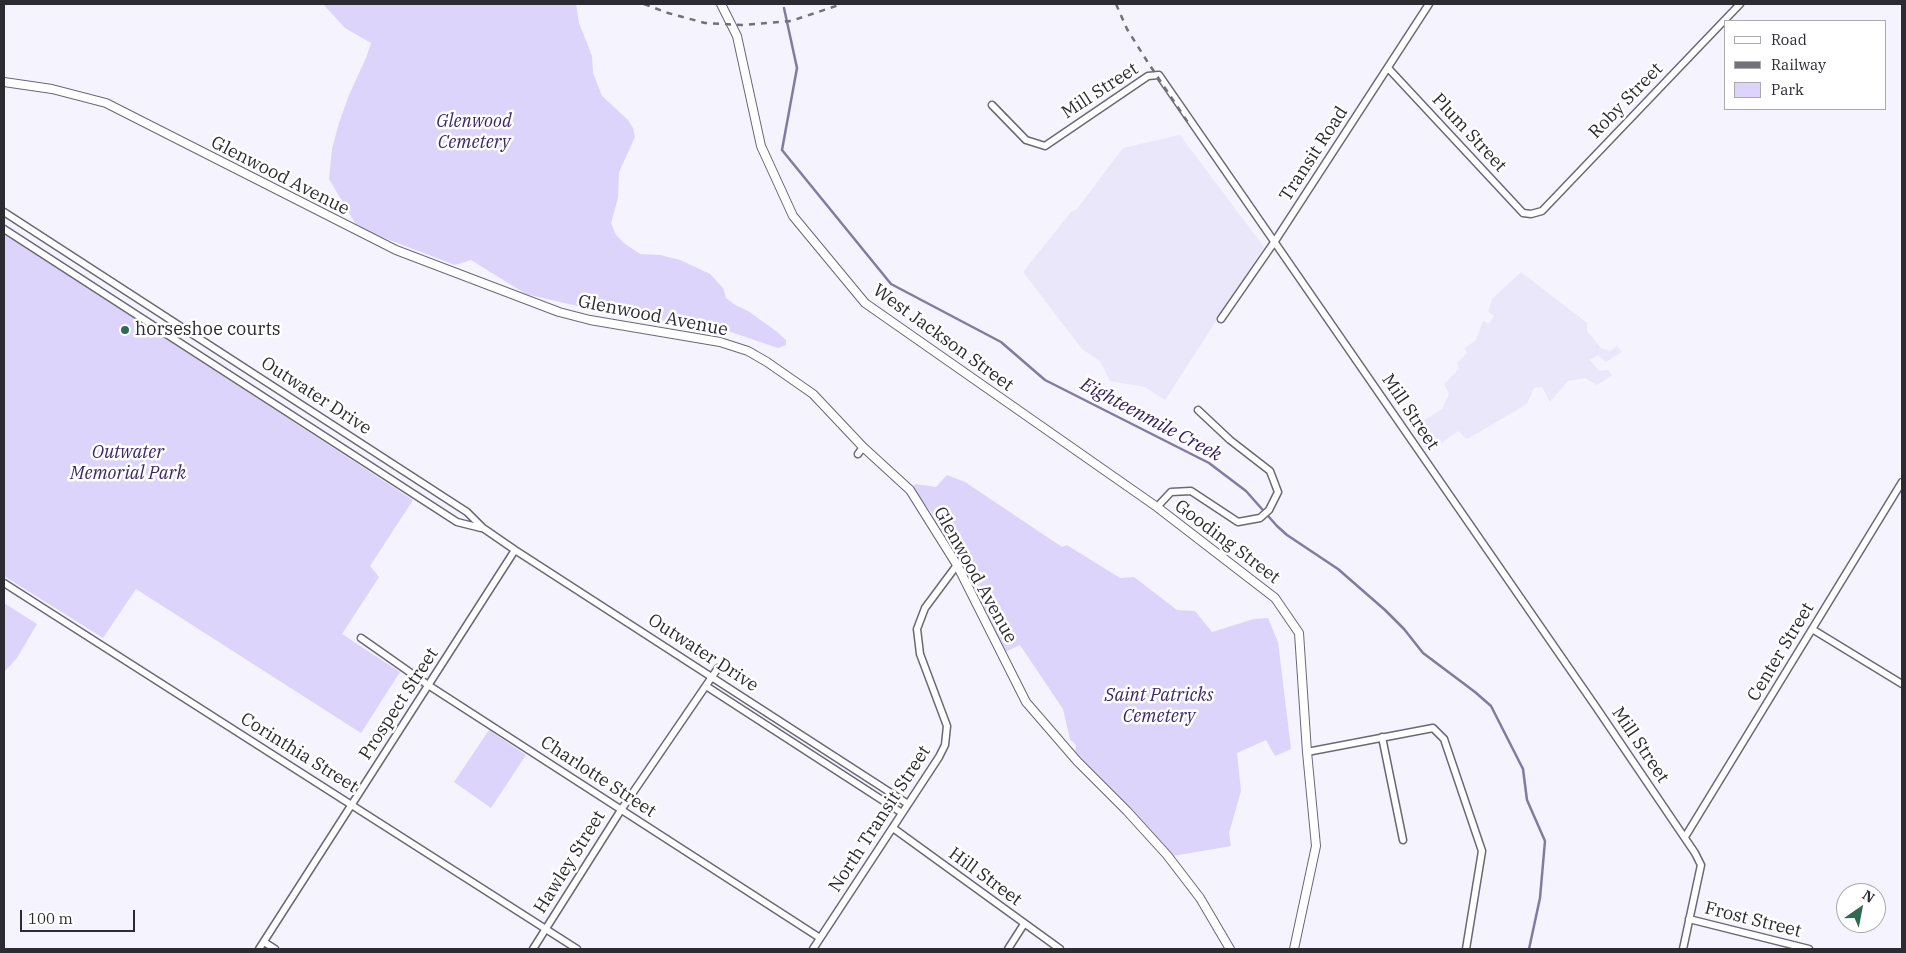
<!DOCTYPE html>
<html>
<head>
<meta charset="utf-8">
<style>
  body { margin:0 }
  #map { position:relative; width:1906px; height:953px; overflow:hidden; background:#f5f3fe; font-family:"IBM Plex Serif",serif }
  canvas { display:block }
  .frame { position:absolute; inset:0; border:5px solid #2d2b32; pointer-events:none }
  .legend { position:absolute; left:1724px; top:20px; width:162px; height:90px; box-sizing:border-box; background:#fff; border:1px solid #abaaad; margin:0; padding:6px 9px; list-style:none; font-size:15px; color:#2d2b32 }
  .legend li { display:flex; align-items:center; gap:10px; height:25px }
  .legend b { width:25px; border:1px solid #abaaad }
  .north { position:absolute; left:1836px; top:883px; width:50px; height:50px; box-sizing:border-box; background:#fff; border:1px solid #abaaad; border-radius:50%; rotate:33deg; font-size:14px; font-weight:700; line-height:20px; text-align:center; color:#2d2b32 }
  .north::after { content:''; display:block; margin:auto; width:18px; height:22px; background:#316951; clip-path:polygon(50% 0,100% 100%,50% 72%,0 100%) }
  .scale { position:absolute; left:20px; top:910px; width:115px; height:22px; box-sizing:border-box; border:2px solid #2d2b32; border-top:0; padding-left:6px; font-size:15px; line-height:18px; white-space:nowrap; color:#2d2b32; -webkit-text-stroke:4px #fff; paint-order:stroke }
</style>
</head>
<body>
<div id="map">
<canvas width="1906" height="953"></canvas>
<div class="frame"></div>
<ul class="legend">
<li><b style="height:6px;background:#fff"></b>Road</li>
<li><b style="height:6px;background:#727079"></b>Railway</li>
<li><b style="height:14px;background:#dcd4fa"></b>Park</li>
</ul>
<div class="north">N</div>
<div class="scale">100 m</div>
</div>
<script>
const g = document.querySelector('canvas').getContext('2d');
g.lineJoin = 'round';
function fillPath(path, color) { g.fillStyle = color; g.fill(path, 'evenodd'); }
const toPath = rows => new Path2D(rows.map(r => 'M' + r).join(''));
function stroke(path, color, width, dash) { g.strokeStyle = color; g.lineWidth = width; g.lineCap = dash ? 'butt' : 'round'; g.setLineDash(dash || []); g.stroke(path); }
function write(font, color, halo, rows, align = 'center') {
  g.font = font + ' "IBM Plex Serif",serif'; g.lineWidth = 5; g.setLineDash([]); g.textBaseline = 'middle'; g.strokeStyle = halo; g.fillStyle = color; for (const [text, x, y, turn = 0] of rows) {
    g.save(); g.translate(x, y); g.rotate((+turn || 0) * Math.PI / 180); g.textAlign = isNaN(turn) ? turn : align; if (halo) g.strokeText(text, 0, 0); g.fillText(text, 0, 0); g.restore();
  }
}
fillPath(toPath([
  [1180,135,1264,247,1165,400,1145,387,1110,381,1100,361,1082,349,1023,272,1071,212,1077,209,1123,148],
  [1521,272,1587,323,1587,331,1601,348,1610,351,1617,346,1622,352,1606,362,1598,355,1590,360,1599,371,1608,370,1612,375,1597,385,1585,378,1568,381,1550,402,1542,387,1534,388,1527,404,1467,439,1458,431,1428,453,1411,428,1442,409,1449,394,1444,384,1459,369,1457,363,1467,353,1465,348,1476,340,1483,321,1489,324,1494,316,1488,312,1492,299]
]), '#ebe7fa');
fillPath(toPath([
  [323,4,576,4,579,23,592,56,593,73,602,96,628,120,633,128,635,137,619,172,618,198,611,223,616,235,625,244,640,254,660,255,680,260,710,274,723,288,726,298,735,305,748,311,776,331,786,340,786,345,778,348,719,328,698,324,667,323,624,317,526,294,471,260,455,265,358,228,329,179,332,149,339,123,349,95,366,58,371,43,345,28],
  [4,233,413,500,370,566,379,577,342,634,400,672,361,733,136,589,103,638,4,576],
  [947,475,965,482,1062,547,1067,545,1120,578,1134,577,1177,610,1195,611,1212,632,1254,619,1268,618,1278,642,1291,749,1275,756,1266,740,1237,753,1241,791,1229,833,1231,846,1173,856,1075,753,1076,745,1070,739,1063,709,1020,645,1005,652,931,512,912,489,915,484,936,487],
  [4,603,37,624,17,658,4,672],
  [489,730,526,755,491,808,454,782]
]), '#dcd4fa');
stroke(toPath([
  [784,8,797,68,782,150,891,284,1001,342,1045,380,1209,463,1246,491,1277,526,1287,535,1338,569,1385,610,1404,629,1423,653,1475,692,1491,706,1523,769,1527,800,1545,841,1540,898,1529,949]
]), '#837aa1', 2.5);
const minor = toPath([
  [1388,68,1523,213,1531,214,1542,211,1740,4],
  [992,105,1026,140,1045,146,1148,76,1159,75,1596,707,1695,853,1701,865,1683,949],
  [4,212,467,512,483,528,515,550,908,804],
  [4,229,457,522,481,528],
  [1221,319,1275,241,1429,4],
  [858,454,863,447],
  [1157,507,1171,492,1191,491,1238,522,1260,518,1269,510,1278,492,1270,471,1230,440,1198,410],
  [4,583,577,949],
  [1812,629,1902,684],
  [361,638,428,685,820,938],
  [706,686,902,813],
  [1382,737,1403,840],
  [1307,752,1433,728,1444,739,1482,851,1466,949],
  [893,828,1060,949],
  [1685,837,1902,482],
  [1689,919,1809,949],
  [264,942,275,949],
  [259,949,515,550],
  [533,949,621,810,718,668],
  [813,949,939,757,945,745,947,726,920,654,917,629,925,608,957,565],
  [1008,949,1024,924]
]);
const tertiary = toPath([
  [721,4,737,36,761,146,793,216,865,303,1157,507,1275,598,1299,633,1307,752,1316,846,1294,949],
  [4,82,52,89,106,103,396,250,559,312,590,320,720,342,748,351,767,362,813,394,863,447,910,490,957,565,1026,702,1077,761,1127,811,1167,855,1200,898,1230,949]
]);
stroke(minor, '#6b6876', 9);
stroke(tertiary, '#6b6876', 10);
stroke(minor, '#fff', 6);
stroke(tertiary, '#fff', 8);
stroke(toPath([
  [644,4,668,13,705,23,742,25,791,21,842,4],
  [1116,4,1127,29,1147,61,1189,124]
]), '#727079', 2.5, [6, 6]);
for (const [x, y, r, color] of [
  [125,330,5,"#316951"]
]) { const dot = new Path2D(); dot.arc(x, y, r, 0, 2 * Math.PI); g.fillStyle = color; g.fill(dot); stroke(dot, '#fff', 2); }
write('18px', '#2d2b32', '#fff', [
  ["Mill Street",1100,91,-33],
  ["Roby Street",1626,101,-46],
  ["Plum Street",1469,133,47],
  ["Transit Road",1314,154,-57],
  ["Glenwood Avenue",280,176,27],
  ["Glenwood Avenue",653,316,11],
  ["West Jackson Street",943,338,36],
  ["Outwater Drive",316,396,33],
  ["Mill Street",1410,412,56],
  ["Gooding Street",1227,542,37],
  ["Glenwood Avenue",975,575,61],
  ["Center Street",1781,652,-59],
  ["Outwater Drive",703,653,33],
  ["Prospect Street",399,704,-57],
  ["Mill Street",1640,745,56],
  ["Corinthia Street",299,753,32],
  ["Charlotte Street",598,777,33],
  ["North Transit Street",880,819,-57],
  ["Hawley Street",570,862,-58],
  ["Hill Street",985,877,36],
  ["Frost Street",1753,920,14]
]);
write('italic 18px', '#3c2768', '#fff', [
  ["Glenwood",474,122],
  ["Cemetery",474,143],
  ["Outwater",128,453],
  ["Memorial Park",128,474],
  ["Saint Patricks",1159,696],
  ["Cemetery",1159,717]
]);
write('18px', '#2d2b32', '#fff', [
  ["horseshoe courts",135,330]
], 'left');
write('italic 19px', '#331c5c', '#fff', [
  ["Eighteenmile Creek",1151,420,28]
]);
</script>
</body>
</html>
